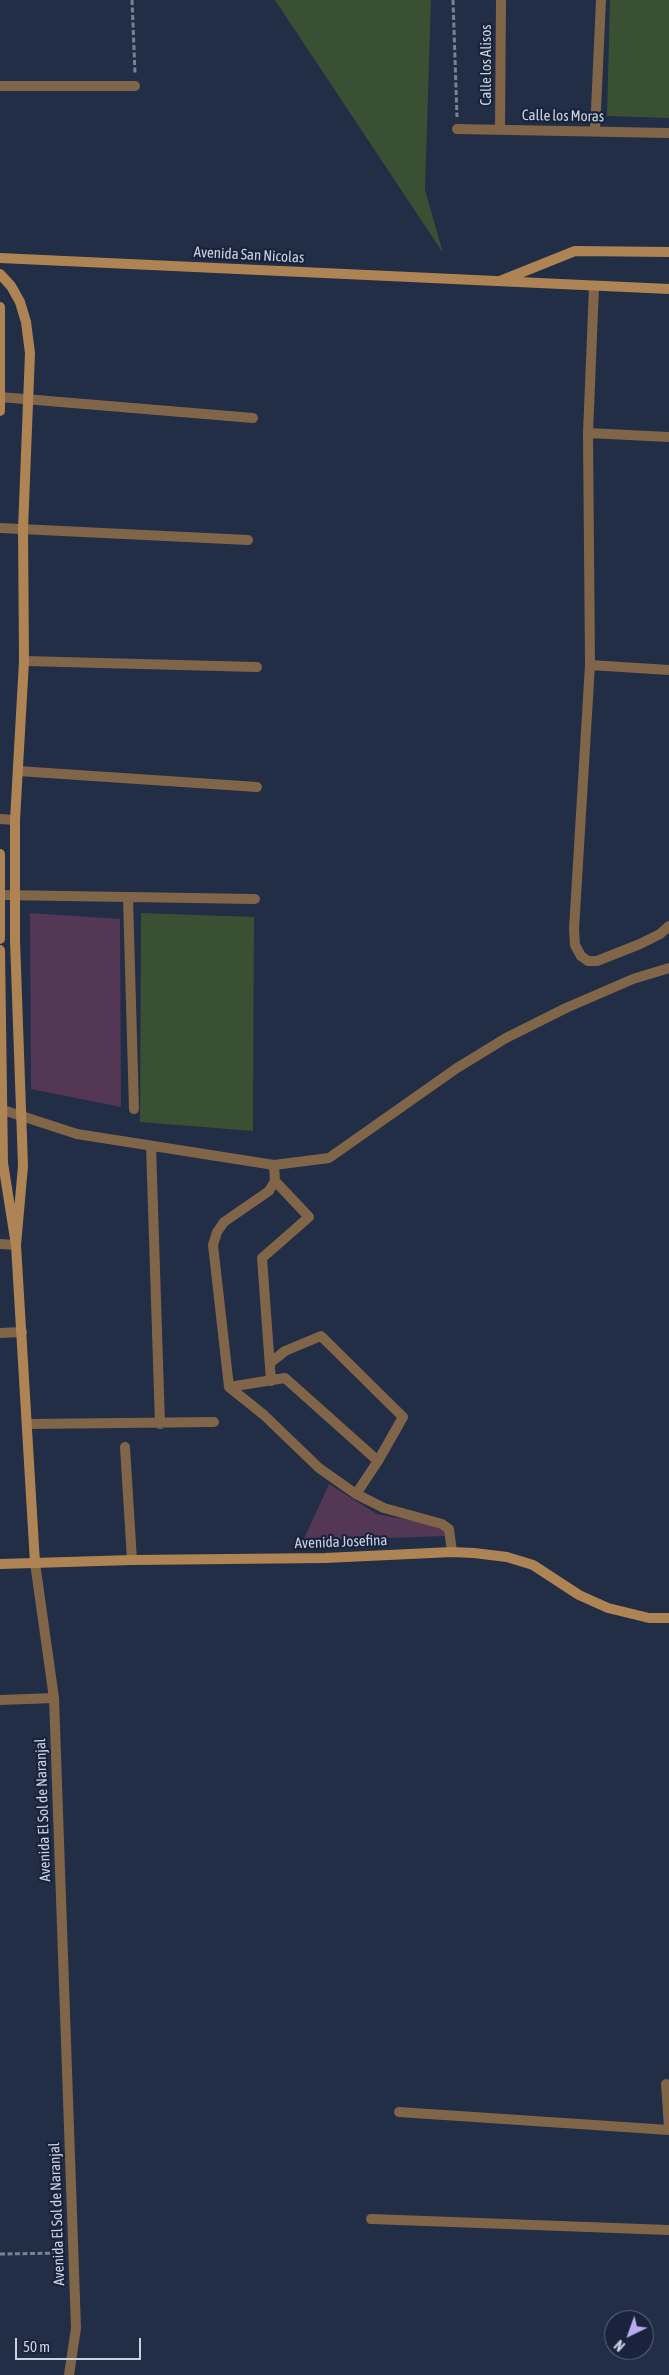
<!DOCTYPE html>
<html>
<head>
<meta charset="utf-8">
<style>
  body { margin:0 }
  #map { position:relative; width:669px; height:2375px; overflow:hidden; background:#222d46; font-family:"Asap Condensed",sans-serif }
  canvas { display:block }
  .north { position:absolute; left:604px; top:2310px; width:50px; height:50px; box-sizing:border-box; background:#19233b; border:1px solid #60697e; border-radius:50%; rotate:222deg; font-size:14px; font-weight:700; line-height:20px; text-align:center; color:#cad2e2 }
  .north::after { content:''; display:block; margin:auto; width:18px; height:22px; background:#baaaf6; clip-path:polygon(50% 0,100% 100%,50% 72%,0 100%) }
  .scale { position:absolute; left:15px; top:2338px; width:126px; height:22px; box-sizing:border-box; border:2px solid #cad2e2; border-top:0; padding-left:6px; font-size:15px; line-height:18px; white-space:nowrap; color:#cad2e2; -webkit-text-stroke:4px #19233b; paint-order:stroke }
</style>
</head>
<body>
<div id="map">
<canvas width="669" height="2375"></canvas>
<div class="north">N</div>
<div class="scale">50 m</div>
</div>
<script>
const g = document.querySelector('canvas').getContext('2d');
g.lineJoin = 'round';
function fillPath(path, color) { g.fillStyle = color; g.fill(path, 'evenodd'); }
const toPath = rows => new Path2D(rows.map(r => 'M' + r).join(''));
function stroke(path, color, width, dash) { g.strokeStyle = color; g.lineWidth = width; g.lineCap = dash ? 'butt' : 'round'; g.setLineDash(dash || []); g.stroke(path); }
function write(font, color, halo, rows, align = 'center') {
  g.font = font + ' "Asap Condensed",sans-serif'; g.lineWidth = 4.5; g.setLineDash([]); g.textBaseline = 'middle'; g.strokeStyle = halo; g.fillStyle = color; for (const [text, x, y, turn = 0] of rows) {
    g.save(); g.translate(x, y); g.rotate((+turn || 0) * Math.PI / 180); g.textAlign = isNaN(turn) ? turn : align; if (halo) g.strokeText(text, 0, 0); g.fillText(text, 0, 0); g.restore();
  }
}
fillPath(toPath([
  [275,0,431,0,425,190,443,253],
  [610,0,669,0,669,118,607,116],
  [141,913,254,917,253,1131,140,1122]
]), '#3a5033');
fillPath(toPath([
  [30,913,120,919,121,1107,31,1089],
  [329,1484,377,1514,446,1527,445,1536,303,1541]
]), '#543755');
stroke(toPath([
  [132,0,135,73],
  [453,0,457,117],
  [0,2254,62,2253]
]), '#788296', 3, [5, 2.5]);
stroke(toPath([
  [0,86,135,86],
  [457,129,669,133],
  [500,130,501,0],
  [595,131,601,0],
  [594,287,588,433,590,665,574,929,575,945,581,956,588,961,597,961,640,944,660,934,669,926],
  [0,397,253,418],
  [588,433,669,437],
  [0,528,248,540],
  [24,661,257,667],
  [590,665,669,670],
  [18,771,257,787],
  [0,819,15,820],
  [1,895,255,899],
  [128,898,134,1109],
  [0,1109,77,1134,274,1165,329,1158,457,1068,506,1038,566,1008,633,979,669,968],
  [151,1146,160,1424],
  [274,1165,275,1181,269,1191,224,1222,217,1232,213,1245,229,1387,264,1415,319,1468,356,1494,384,1508,442,1524,449,1529,452,1552],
  [0,1244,16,1245],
  [0,1333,22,1332],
  [270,1363,285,1351,321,1336,403,1417,378,1461,356,1494],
  [271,1381,262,1258,309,1217,275,1181],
  [229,1387,285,1378,378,1461],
  [28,1424,214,1422],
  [125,1447,132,1560],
  [35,1563,54,1698,76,2328,69,2375],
  [0,1700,54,1698],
  [666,2084,669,2127],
  [399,2112,669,2130],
  [371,2219,669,2230]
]), '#806548', 10);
stroke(toPath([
  [0,258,669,289],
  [0,274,11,286,20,302,26,322,30,353,23,529,24,661,15,820,15,940,23,1166,16,1245],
  [500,281,575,251,669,252],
  [0,307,0,411],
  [0,854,0,939],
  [0,950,3,1163,16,1245,35,1563],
  [0,1564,132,1560,325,1558,452,1552,474,1553,507,1557,533,1565,579,1595,608,1608,649,1618,669,1618]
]), '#ae8454', 10);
write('15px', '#cad2e2', '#19233b', [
  ["Calle los Alisos",486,65,-90],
  ["Calle los Moras",563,116,1],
  ["Avenida San Nicolas",249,255,3],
  ["Avenida Josefina",341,1542,-2],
  ["Avenida El Sol de Naranjal",43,1810,-92],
  ["Avenida El Sol de Naranjal",57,2214,-92]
]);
</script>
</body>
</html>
